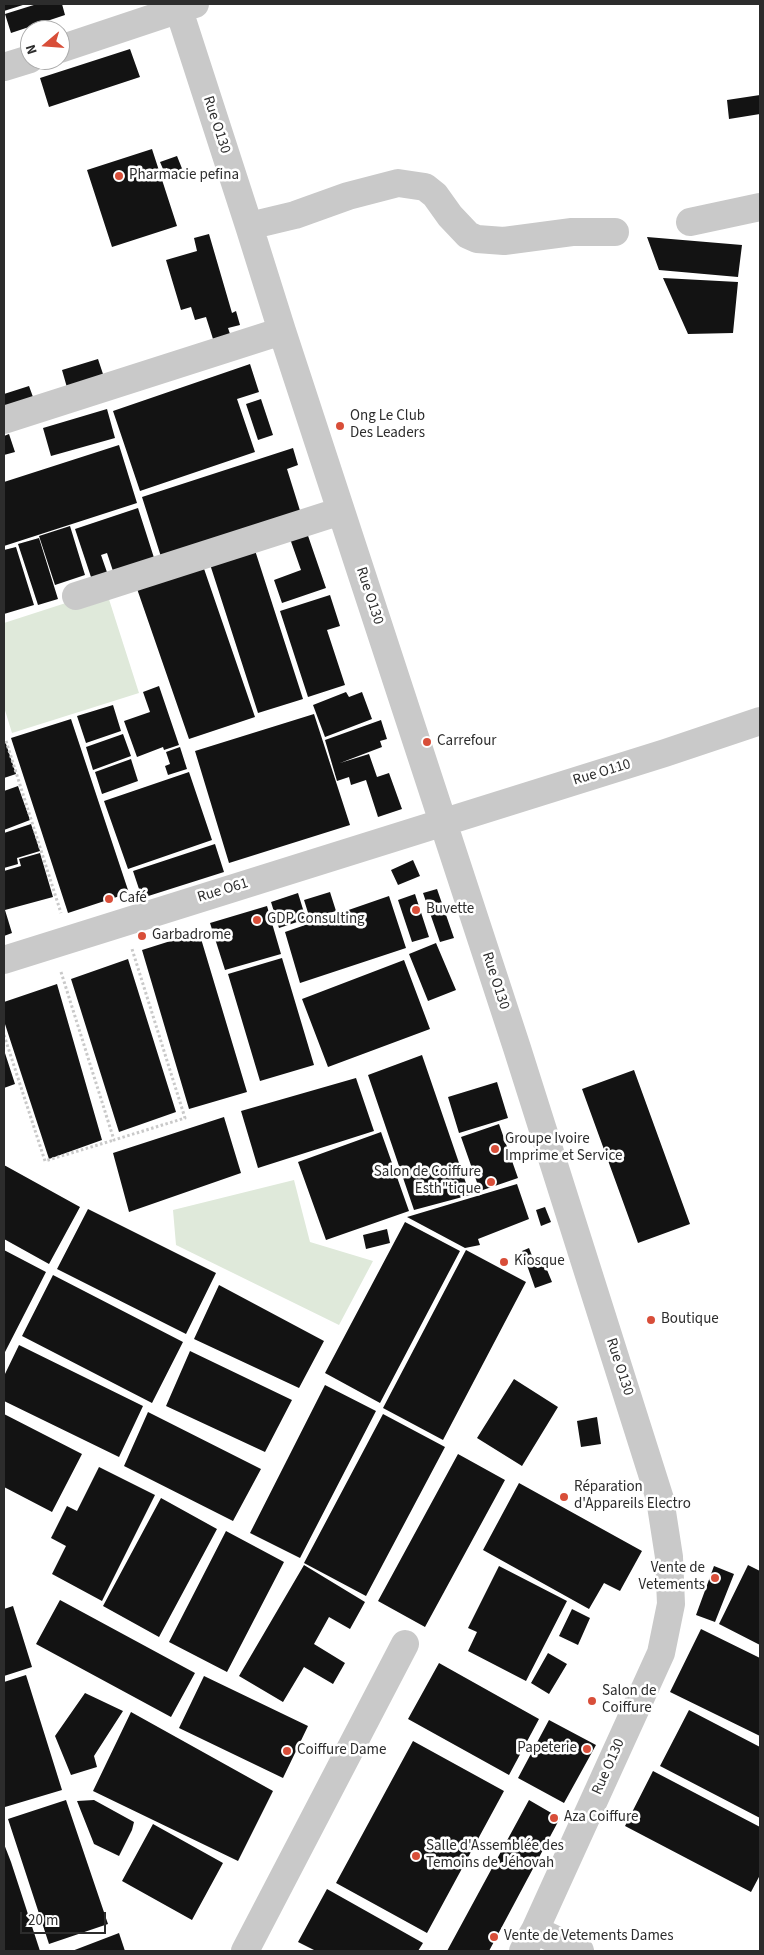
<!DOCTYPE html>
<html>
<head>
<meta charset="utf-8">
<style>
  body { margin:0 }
  #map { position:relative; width:764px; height:1955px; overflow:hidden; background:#fff; font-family:"Source Sans 3",sans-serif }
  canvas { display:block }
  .frame { position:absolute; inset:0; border:5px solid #2c2c2c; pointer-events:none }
  .north { position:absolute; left:20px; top:20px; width:50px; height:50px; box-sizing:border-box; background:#fff; border:1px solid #ababab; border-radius:50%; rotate:252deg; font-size:14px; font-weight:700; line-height:20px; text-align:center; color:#2c2c2c }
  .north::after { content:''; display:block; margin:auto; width:18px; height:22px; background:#d84e39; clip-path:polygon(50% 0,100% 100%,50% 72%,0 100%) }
  .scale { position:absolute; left:20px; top:1912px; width:86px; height:22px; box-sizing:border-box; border:2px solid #2c2c2c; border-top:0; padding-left:6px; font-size:15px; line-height:18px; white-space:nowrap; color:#2c2c2c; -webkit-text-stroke:4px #fff; paint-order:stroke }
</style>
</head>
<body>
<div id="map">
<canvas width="764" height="1955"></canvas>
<div class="frame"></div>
<div class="north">N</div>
<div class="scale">20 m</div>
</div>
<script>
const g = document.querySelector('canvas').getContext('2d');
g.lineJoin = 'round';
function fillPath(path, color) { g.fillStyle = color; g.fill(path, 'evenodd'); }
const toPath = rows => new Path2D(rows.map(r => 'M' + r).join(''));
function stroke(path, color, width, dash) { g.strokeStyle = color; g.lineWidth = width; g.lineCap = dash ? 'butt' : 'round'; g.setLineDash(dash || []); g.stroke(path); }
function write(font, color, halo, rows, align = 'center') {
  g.font = font + ' "Source Sans 3",sans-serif'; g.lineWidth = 5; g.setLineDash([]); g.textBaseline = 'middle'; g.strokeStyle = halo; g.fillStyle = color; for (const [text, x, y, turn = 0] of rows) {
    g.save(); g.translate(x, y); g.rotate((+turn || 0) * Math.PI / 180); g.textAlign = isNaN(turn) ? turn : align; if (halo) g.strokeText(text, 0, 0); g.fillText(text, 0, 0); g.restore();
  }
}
fillPath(toPath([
  [106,590,139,693,12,733,4,707,4,623],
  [294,1180,310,1242,373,1261,339,1325,176,1245,173,1210]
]), '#dfe9da');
fillPath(toPath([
  [4,4,26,4,4,11],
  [37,4,62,4,65,15,11,33,5,14],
  [130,49,140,77,49,107,40,78],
  [760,95,760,114,729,119,727,100],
  [152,149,177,226,112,247,87,170],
  [177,156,185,176,171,181,167,168,163,169,160,162],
  [209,234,232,313,236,311,240,325,228,328,230,334,213,339,206,317,195,320,191,307,181,310,166,260,197,251,194,238],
  [647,237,742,245,738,277,659,270],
  [663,278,738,282,733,333,688,334],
  [98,359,105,380,68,391,62,370],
  [250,364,259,392,237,399,255,452,140,491,113,411],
  [29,386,33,397,4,415,4,394],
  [261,399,273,435,258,440,246,404],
  [107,409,115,438,51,456,43,428],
  [9,434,15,452,4,455,4,436],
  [119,445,137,503,4,546,4,482],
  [293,448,298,465,287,469,302,517,163,563,142,497],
  [138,508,156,564,115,577,107,553,101,555,109,578,93,583,75,529],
  [70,526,85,575,55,585,39,536],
  [305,527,326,588,282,603,274,580,301,570,288,533],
  [39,538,58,599,38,605,18,544],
  [252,541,303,699,258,713,207,555],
  [16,547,34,605,4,614,4,550],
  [201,560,255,717,189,739,135,583],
  [330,595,340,626,327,630,345,685,308,697,280,611],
  [159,686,179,745,164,750,163,747,137,757,124,721,150,712,143,692],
  [346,692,349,697,362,692,372,719,325,737,313,705],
  [113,705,121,731,86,743,77,716],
  [314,714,350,825,229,863,195,751],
  [71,719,129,893,68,913,11,738],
  [381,720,387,739,380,741,382,747,340,763,369,754,377,777,389,773,402,809,378,817,366,780,351,785,349,777,337,781,325,740],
  [123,734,131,756,93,770,86,747],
  [4,738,16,774,4,778],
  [180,747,187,769,168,775,165,766,170,764,166,752],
  [131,759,138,781,102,794,95,772],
  [189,772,212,840,128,869,104,801],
  [18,786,30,820,4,830,4,791],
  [31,824,40,851,17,858,18,864,4,868,4,833],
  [215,844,224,872,142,898,133,871],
  [40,853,53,897,5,910,12,933,4,936,4,871,21,866,19,859],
  [413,860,420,876,398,885,391,870],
  [437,889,454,938,440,942,423,893],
  [330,892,336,911,310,919,304,900],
  [298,893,306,919,279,928,271,902],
  [415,894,429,937,412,942,398,900],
  [389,896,406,948,300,983,285,932],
  [267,906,281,954,225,970,210,923],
  [199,932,247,1092,189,1109,142,950],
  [436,943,456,990,428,1001,409,954],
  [282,958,314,1065,260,1081,228,974],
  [128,959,176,1112,119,1132,71,979],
  [404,960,430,1029,328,1067,302,999],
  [57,984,102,1140,49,1159,4,1021,4,1002],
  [4,1050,15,1084,4,1088],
  [422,1055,470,1195,414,1210,368,1075],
  [634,1070,690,1224,638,1243,582,1089],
  [356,1078,374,1131,258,1168,241,1111],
  [497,1082,508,1118,459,1133,448,1097],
  [224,1117,241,1173,129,1212,113,1153],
  [499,1124,518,1178,480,1191,461,1137],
  [381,1132,409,1211,326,1240,298,1162],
  [4,1165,80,1207,49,1264,4,1239],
  [517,1184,529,1219,478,1239,480,1245,465,1248,407,1217],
  [545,1207,551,1222,541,1226,536,1210],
  [88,1209,216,1273,186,1334,57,1269],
  [405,1222,460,1251,380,1403,325,1373],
  [387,1229,390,1243,366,1249,363,1235],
  [529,1248,537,1268,545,1265,552,1282,535,1288,522,1251],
  [4,1250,46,1272,4,1354],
  [466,1250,526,1282,443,1440,383,1408],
  [53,1275,183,1342,152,1403,22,1336],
  [219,1285,324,1341,299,1388,194,1339],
  [19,1345,143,1406,119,1457,4,1401,4,1376],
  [190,1351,292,1400,265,1452,166,1406],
  [514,1379,558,1407,522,1466,477,1438],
  [325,1385,376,1411,300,1558,250,1533],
  [148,1412,261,1469,233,1521,124,1466],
  [4,1414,82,1454,52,1512,4,1487],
  [383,1414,445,1447,366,1596,304,1563],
  [597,1417,601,1444,581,1447,577,1421],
  [458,1454,505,1480,425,1627,378,1601],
  [99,1467,155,1495,102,1601,52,1574,66,1546,51,1538,67,1506,77,1511],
  [519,1483,642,1551,620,1591,604,1583,589,1609,483,1550],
  [161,1498,217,1529,159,1637,103,1606],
  [226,1531,284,1562,227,1672,169,1642],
  [304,1565,365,1602,350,1629,329,1617,314,1644,345,1663,333,1684,304,1667,283,1702,239,1676],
  [748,1565,760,1571,760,1645,719,1624],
  [499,1566,567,1601,526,1681,468,1651,477,1632,468,1628],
  [714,1566,734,1574,715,1622,696,1615],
  [60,1600,195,1673,171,1717,36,1644],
  [13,1606,32,1667,4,1676,4,1609],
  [572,1609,590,1618,578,1645,559,1636],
  [701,1629,760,1658,760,1736,670,1692],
  [548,1653,567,1664,549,1694,531,1683],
  [439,1663,539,1719,509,1775,408,1719],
  [26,1675,62,1790,5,1807,4,1682],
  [204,1676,308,1726,283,1778,179,1728],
  [85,1693,123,1711,94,1756,97,1767,71,1775,55,1736],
  [689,1710,760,1747,760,1818,660,1766],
  [131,1712,273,1791,238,1861,93,1791],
  [549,1720,596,1745,564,1803,518,1778],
  [413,1741,504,1791,427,1933,336,1883],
  [653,1771,760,1827,760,1875,751,1892,625,1826],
  [66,1800,108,1924,49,1944,8,1819],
  [94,1800,134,1822,132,1830,119,1856,94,1844,77,1801],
  [529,1800,560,1818,489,1951,447,1951],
  [153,1824,223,1863,192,1920,122,1881],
  [4,1844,11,1862,40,1951,4,1951],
  [327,1889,423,1943,418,1951,316,1951,298,1942],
  [119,1933,125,1951,72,1951]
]), '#131313');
stroke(toPath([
  [6,741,61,913],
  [61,972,114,1140,185,1118,132,949],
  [4,1035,45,1161,114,1140]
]), '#c9c9c9', 3, [2.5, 2.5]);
stroke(toPath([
  [177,4,249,226,282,331,517,1048,660,1499,669,1557,671,1604,661,1653,535,1930,523,1951],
  [60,49,195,4],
  [4,67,30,59],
  [690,222,760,207],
  [249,226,295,215,348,196,398,183,425,187,435,195,450,216,468,235,477,239,504,241,572,232,615,232],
  [4,420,282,331],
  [76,596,341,511],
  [4,960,665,753,760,721],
  [535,1930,580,1951],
  [245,1951,405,1644]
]), '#c9c9c9', 28);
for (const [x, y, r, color] of [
  [119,176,5,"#d84e39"],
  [340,426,5,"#d84e39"],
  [427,742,5,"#d84e39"],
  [109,899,5,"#d84e39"],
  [416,910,5,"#d84e39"],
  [257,920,5,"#d84e39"],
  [142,936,5,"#d84e39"],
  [495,1149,5,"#d84e39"],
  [491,1182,5,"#d84e39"],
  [504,1262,5,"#d84e39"],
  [651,1320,5,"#d84e39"],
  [564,1497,5,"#d84e39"],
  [715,1578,5,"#d84e39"],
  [592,1701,5,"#d84e39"],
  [587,1749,5,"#d84e39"],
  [287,1751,5,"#d84e39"],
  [554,1818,5,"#d84e39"],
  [416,1856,5,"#d84e39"],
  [494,1937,5,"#d84e39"]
]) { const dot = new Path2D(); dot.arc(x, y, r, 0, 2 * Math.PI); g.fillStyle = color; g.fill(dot); stroke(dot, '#fff', 2); }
write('15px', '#2c2c2c', '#fff', [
  ["Rue O130",216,125,72],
  ["Rue O130",369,596,72],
  ["Rue O110",602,773,-17],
  ["Rue O61",223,891,-17],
  ["Rue O130",495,981,72],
  ["Rue O130",619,1367,72],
  ["Rue O130",609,1767,-66]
]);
write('15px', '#2c2c2c', '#fff', [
  ["Pharmacie pefina",129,176],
  ["Ong Le Club",350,417],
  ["Des Leaders",350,434],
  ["Carrefour",437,742],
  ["Café",119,899],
  ["Buvette",426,910],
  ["GDP Consulting",267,920],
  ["Garbadrome",152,936],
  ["Groupe Ivoire",505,1140],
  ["Imprime et Service",505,1157],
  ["Salon de Coiffure",481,1173,"right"],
  ["Esth\"tique",481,1190,"right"],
  ["Kiosque",514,1262],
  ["Boutique",661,1320],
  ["Réparation",574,1488],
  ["d'Appareils Electro",574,1505],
  ["Vente de",705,1569,"right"],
  ["Vetements",705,1586,"right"],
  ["Salon de",602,1692],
  ["Coiffure",602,1709],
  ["Papeterie",577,1749,"right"],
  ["Coiffure Dame",297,1751],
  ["Aza Coiffure",564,1818],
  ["Salle d'Assemblée des",426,1847],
  ["Temoins de Jéhovah",426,1864],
  ["Vente de Vetements Dames",504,1937]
], 'left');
</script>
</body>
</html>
